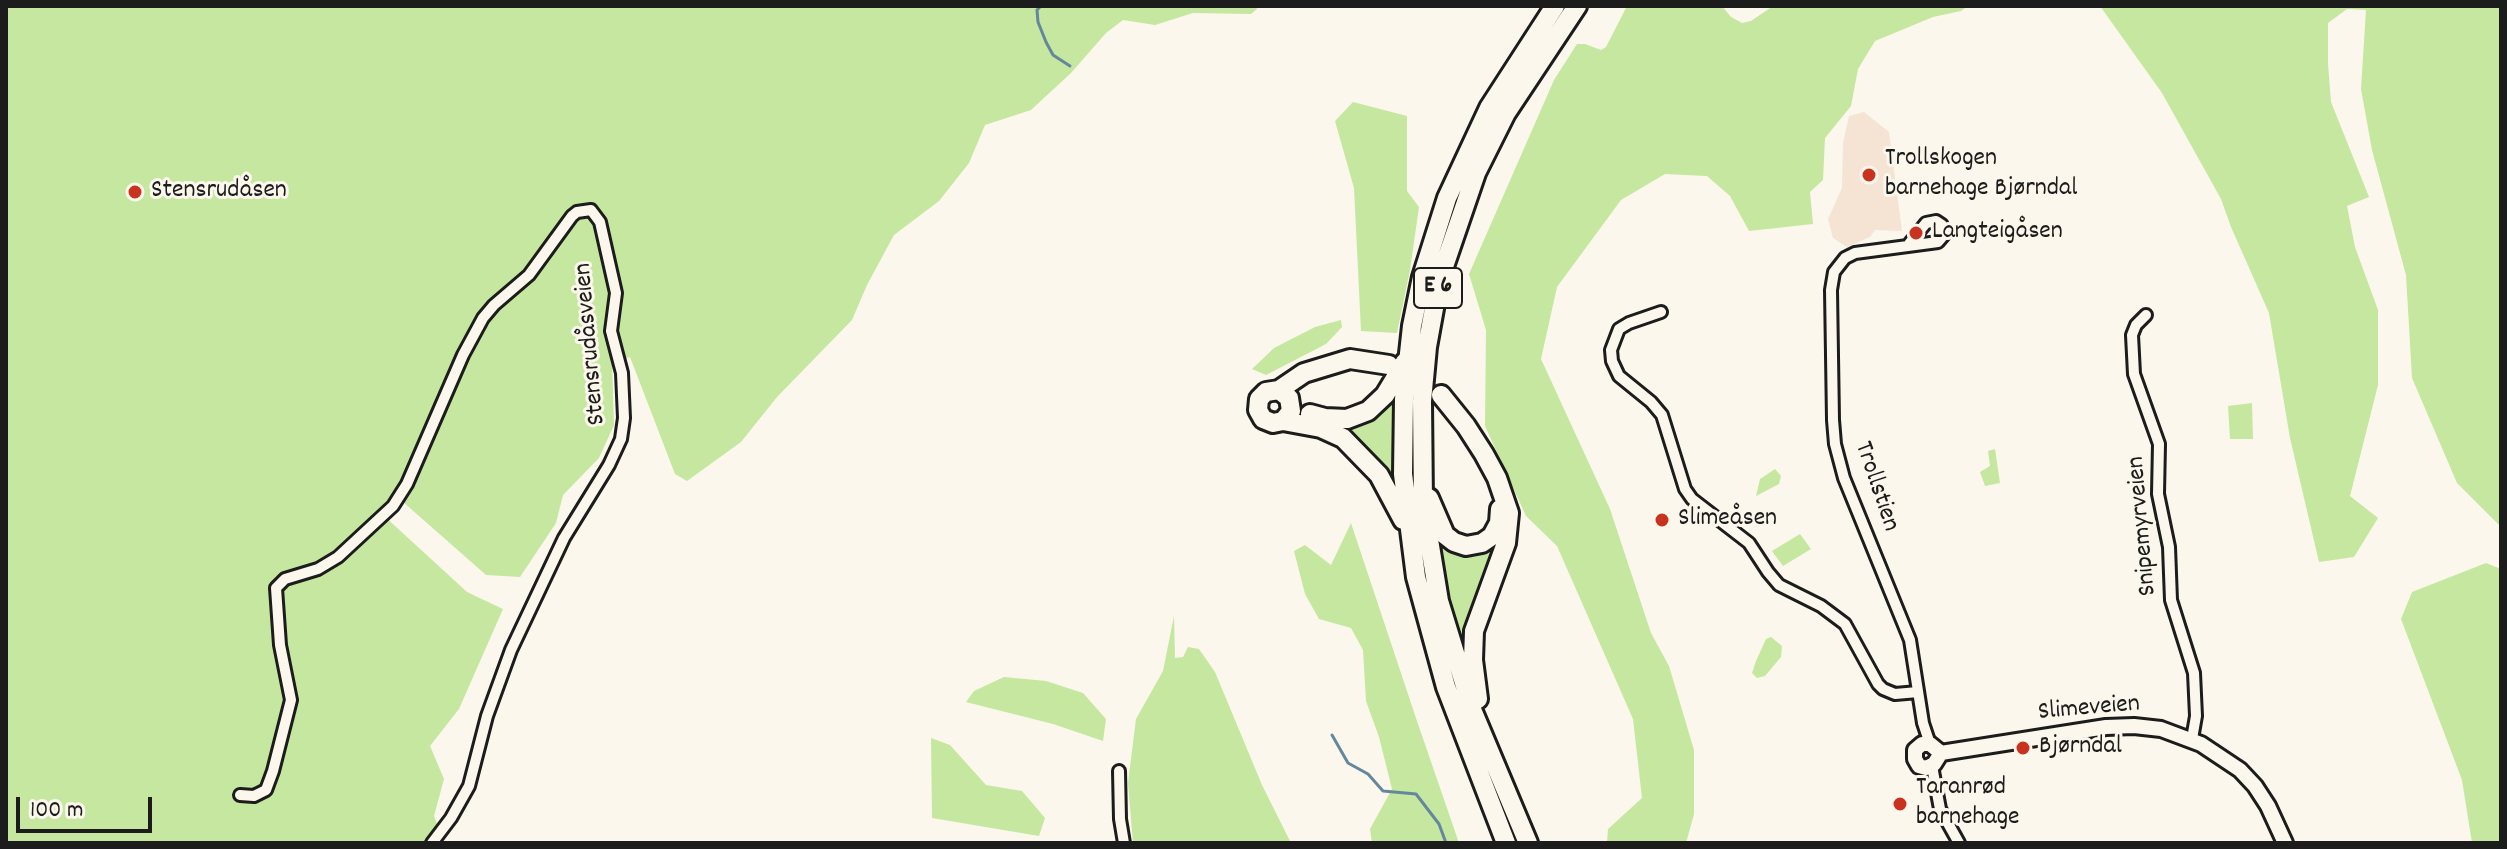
<!DOCTYPE html>
<html>
<head>
<meta charset="utf-8">
<style>
  body { margin:0 }
  #map { position:relative; width:2507px; height:849px; overflow:hidden; background:#fbf7ec; font-family:Dekko,sans-serif }
  canvas { display:block }
  .frame { position:absolute; inset:0; border:8px solid #1c1c1c; pointer-events:none }
  .scale { position:absolute; left:16px; top:797px; width:136px; height:36px; box-sizing:border-box; border:4px solid #1c1c1c; border-top:0; padding-left:10px; font-size:24px; line-height:28px; white-space:nowrap; color:#1c1c1c; -webkit-text-stroke:6px #fbf7ec; paint-order:stroke }
</style>
</head>
<body>
<div id="map">
<canvas width="2507" height="849"></canvas>
<div class="frame"></div>
<div class="scale">100 m</div>
</div>
<script>
const g = document.querySelector('canvas').getContext('2d');
g.lineJoin = 'round';
function fillPath(path, color) { g.fillStyle = color; g.fill(path, 'evenodd'); }
const toPath = rows => new Path2D(rows.map(r => 'M' + r).join(''));
function stroke(path, color, width, dash) { g.strokeStyle = color; g.lineWidth = width; g.lineCap = dash ? 'butt' : 'round'; g.setLineDash(dash || []); g.stroke(path); }
function write(font, color, halo, rows, align = 'center') {
  g.font = font + ' Dekko,sans-serif'; g.lineWidth = 6; g.setLineDash([]); g.textBaseline = 'middle'; g.strokeStyle = halo; g.fillStyle = color; for (const [text, x, y, turn = 0] of rows) {
    g.save(); g.translate(x, y); g.rotate((+turn || 0) * Math.PI / 180); g.textAlign = isNaN(turn) ? turn : align; if (halo) g.strokeText(text, 0, 0); g.fillText(text, 0, 0); g.restore();
  }
}
fillPath(toPath([
  [1864,112,1889,132,1902,231,1875,230,1870,237,1847,247,1833,238,1828,219,1842,188,1843,143,1849,116]
]), '#f5e4d3');
fillPath(toPath([
  [6,6,1255,6,1257,9,1251,14,1193,13,1155,25,1123,20,1106,33,1071,73,1031,110,985,125,969,163,939,201,894,235,867,285,852,320,777,397,741,442,687,481,675,474,630,357,612,363,614,425,599,458,563,495,556,523,520,577,486,575,394,494,382,514,467,592,503,609,459,709,430,746,444,779,434,816,440,832,425,843,6,843],
  [1627,6,1722,6,1731,17,1742,23,1751,21,1773,6,1968,6,1961,11,1933,17,1875,41,1858,69,1851,106,1825,138,1823,180,1810,192,1813,224,1749,231,1730,196,1707,176,1665,174,1621,200,1557,287,1541,359,1610,509,1651,633,1669,666,1694,750,1694,814,1686,843,1607,843,1608,829,1642,798,1633,719,1557,546,1526,516,1485,426,1486,330,1469,274,1554,80,1577,44,1585,44,1601,50,1606,47],
  [2100,6,2501,6,2501,527,2457,483,2412,378,2406,275,2372,150,2361,89,2366,10,2347,9,2328,23,2328,64,2331,102,2369,197,2347,206,2355,247,2378,310,2378,385,2350,496,2378,518,2354,557,2319,562,2290,438,2269,313,2231,227,2221,199,2162,93],
  [1353,102,1407,116,1407,191,1419,207,1410,270,1397,333,1361,331,1354,188,1335,121],
  [1341,320,1342,327,1326,344,1266,375,1252,369,1274,348,1315,327],
  [1393,389,1395,488,1342,427],
  [2252,403,2253,439,2230,439,2228,406],
  [1995,449,2000,483,1985,486,1980,472,1990,466,1988,451],
  [1775,469,1781,476,1779,484,1756,496,1760,479],
  [1351,523,1418,724,1459,843,1372,843,1370,829,1392,789,1379,737,1366,701,1363,650,1351,628,1319,619,1305,594,1294,551,1305,545,1331,565],
  [1501,531,1468,670,1449,602,1437,541,1442,538,1448,543],
  [1800,534,1811,549,1783,566,1772,551],
  [2486,563,2501,569,2501,843,2472,843,2462,780,2401,619,2412,592],
  [1174,616,1175,658,1183,657,1188,647,1199,649,1215,672,1262,785,1291,843,1133,843,1128,783,1136,719,1163,671],
  [1771,637,1782,646,1781,657,1765,676,1757,678,1752,673,1756,661,1766,639],
  [1004,677,1046,681,1083,693,1106,719,1103,741,1053,724,966,702,974,691],
  [931,738,950,745,986,785,1022,791,1045,818,1039,836,932,818]
]), '#c6e79f');
stroke(toPath([
  [1041,6,1037,10,1038,22,1046,42,1053,55,1070,66],
  [1332,735,1348,763,1368,774,1383,791,1416,794,1439,824,1446,843]
]), '#65879e', 3);
const street = toPath([
  [1909,244,1926,223,1936,221,1942,225,1944,235,1938,242,1855,253,1845,258,1834,272,1831,290,1833,420,1835,444,1844,478,1910,640,1923,723,1930,744],
  [1661,312,1629,323,1619,329,1611,350,1612,361,1619,376,1651,402,1662,415,1685,489,1692,499,1749,543,1768,572,1779,585,1821,606,1845,624,1878,684,1883,689,1895,694,1918,692],
  [2146,315,2136,325,2132,335,2134,374,2159,444,2158,494,2169,547,2171,600,2194,673,2196,716,2192,739],
  [1932,766,1940,809,1959,843],
  [1119,771,1120,819,1124,843],
  [240,795,254,796,266,790,273,771,291,700,280,645,276,588,285,579,318,569,338,557,393,506,407,484,463,355,483,318,494,305,529,275,572,216,577,212,591,210,600,222,616,293,611,331,622,373,624,418,621,439,609,465,564,538,511,650,487,716,469,786,451,818,432,843]
]);
const secondary = toPath([
  [1941,753,1930,744,1922,744,1915,750,1915,759,1919,766,1926,768,1934,764,1941,753,2106,727,2134,726,2161,729,2201,744,2240,770,2255,786,2268,806,2285,843]
]);
const highway = toPath([
  [1279,390,1289,398,1291,411,1283,421,1273,423,1263,419,1258,410,1259,399,1266,392,1279,390,1304,373,1350,359,1389,365],
  [1441,395,1466,426,1484,454,1497,478,1509,513,1506,543,1474,631,1473,660,1478,699],
  [1310,414,1325,418,1347,419,1368,411,1385,395,1405,362],
  [1283,421,1321,428,1343,438,1379,475,1403,520],
  [1429,498,1445,535,1454,542,1466,546,1482,543,1492,536,1499,523,1500,509],
  [1506,843,1446,687,1416,577,1403,474,1404,399,1412,326,1422,277,1447,198,1489,108,1555,6],
  [1528,843,1473,712,1439,601,1423,503,1422,401,1427,347,1439,281,1476,173,1506,113,1577,6]
]);
stroke(street, '#1c1c1c', 16);
stroke(secondary, '#1c1c1c', 20);
stroke(highway, '#1c1c1c', 24);
stroke(street, '#fbf7ec', 10);
stroke(secondary, '#fbf7ec', 14);
stroke(highway, '#fbf7ec', 18);
for (const [x, y, r, color] of [
  [1869,175,8,"#c8321e"],
  [135,192,8,"#c8321e"],
  [1916,233,8,"#c8321e"],
  [1662,520,8,"#c8321e"],
  [2023,748,8,"#c8321e"],
  [1900,804,8,"#c8321e"]
]) { const dot = new Path2D(); dot.arc(x, y, r, 0, 2 * Math.PI); g.fillStyle = color; g.fill(dot); stroke(dot, '#fbf7ec', 3); }
for (const [x, y, w] of [
  [1438,288,48]
]) { const box = new Path2D(); box.roundRect(x - w / 2, y - 20, w, 40, 6); g.fillStyle = '#fbf7ec'; g.fill(box); stroke(box, '#1c1c1c', 2); }
write('bold 24px', '#1c1c1c', null, [
  ["E 6",1438,288]
]);
write('26px', '#1c1c1c', '#fbf7ec', [
  ["Trollskogen",1885,160],
  ["barnehage Bjørndal",1885,190],
  ["Stensrudåsen",151,192],
  ["Langteigåsen",1932,233],
  ["Slimeåsen",1678,520],
  ["Bjørndal",2039,748],
  ["Taranrød",1916,789],
  ["barnehage",1916,819]
], 'left');
write('26px', '#1c1c1c', '#fbf7ec', [
  ["Stensrudåsveien",592,344,-95],
  ["Trollstien",1875,487,71],
  ["Snipemyrveien",2144,526,-95],
  ["Slimeveien",2089,710,-5]
]);
</script>
</body>
</html>
